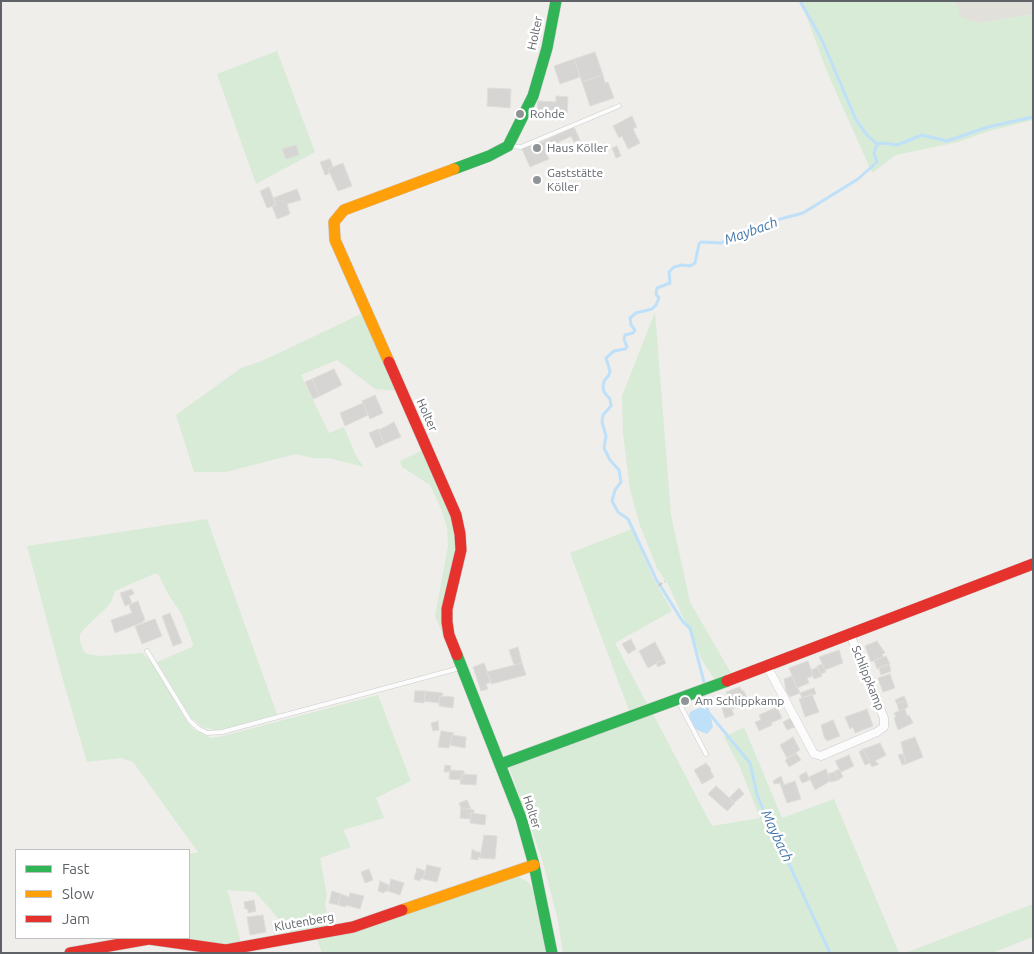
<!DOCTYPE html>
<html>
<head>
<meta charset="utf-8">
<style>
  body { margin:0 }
  #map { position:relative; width:1034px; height:954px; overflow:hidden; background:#efeeea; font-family:Ubuntu,sans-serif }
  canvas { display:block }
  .frame { position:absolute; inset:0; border:2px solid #5f6368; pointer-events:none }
  .legend { position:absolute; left:15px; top:849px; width:175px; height:90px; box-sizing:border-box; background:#fff; border:1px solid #bfc1c3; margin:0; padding:6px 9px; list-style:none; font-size:15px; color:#5f6368 }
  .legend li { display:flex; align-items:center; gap:10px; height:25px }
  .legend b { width:25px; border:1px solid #bfc1c3 }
</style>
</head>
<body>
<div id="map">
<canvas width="1034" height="954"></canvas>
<div class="frame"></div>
<ul class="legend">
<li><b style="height:6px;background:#30b455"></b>Fast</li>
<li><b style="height:6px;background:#ff9f0a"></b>Slow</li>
<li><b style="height:6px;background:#e5322d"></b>Jam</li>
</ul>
</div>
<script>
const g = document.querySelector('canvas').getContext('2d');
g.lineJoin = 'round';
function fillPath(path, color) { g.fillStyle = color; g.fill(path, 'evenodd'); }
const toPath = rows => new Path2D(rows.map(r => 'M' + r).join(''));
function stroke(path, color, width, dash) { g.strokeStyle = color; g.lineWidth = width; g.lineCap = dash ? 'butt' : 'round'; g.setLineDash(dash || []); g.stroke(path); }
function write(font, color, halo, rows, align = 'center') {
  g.font = font + ' Ubuntu,sans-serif'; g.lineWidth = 5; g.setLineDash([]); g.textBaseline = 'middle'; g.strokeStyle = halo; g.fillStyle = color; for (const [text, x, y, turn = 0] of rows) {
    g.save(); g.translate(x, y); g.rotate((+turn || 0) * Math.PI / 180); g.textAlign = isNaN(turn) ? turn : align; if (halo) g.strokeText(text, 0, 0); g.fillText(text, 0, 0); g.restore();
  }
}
fillPath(toPath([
  [955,1,1033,1,1033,14,979,23,960,18]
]), '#e2e0da');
fillPath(toPath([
  [801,1,955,1,961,17,979,23,1033,14,1033,120,989,131,958,142,896,155,872,173,827,72],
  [277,51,315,152,256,184,217,74],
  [655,312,671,515,690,602,731,673,714,679,701,658,669,586,657,568,639,523,630,489,623,433,622,396],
  [361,314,397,391,375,389,337,360,301,375,329,433,344,427,356,456,364,467,329,458,312,458,296,454,226,472,194,472,176,415,241,368,262,361],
  [423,450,455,522,458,548,443,631,448,647,435,616,448,546,447,528,442,511,430,485,402,467,400,461],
  [207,519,277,714,230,728,215,730,202,727,190,717,157,662,192,647,193,644,181,613,168,594,158,574,154,574,115,591,111,602,107,607,82,631,80,635,80,641,84,652,88,654,100,656,142,653,148,658,155,667,186,720,193,729,211,738,223,736,378,695,411,781,376,798,384,818,343,830,351,847,320,858,327,895,325,904,329,927,292,934,255,892,226,890,229,895,241,943,223,944,182,938,189,938,189,854,198,852,133,762,121,758,87,762,62,677,27,546],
  [632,529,652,576,672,611,615,643,647,704,629,710,570,553],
  [653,714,712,826,760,818,739,765,724,737,744,727,782,818,834,799,899,953,563,953,557,916,542,859,509,767],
  [511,876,519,877,528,882,533,889,546,953,322,953,317,939],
  [1033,904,1033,937,992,953,905,953]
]), '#d8ebd6');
fillPath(toPath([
  [701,707,706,710,711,718,713,727,707,734,697,730,691,725,689,717,690,712]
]), '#bfe0f9');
stroke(toPath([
  [800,1,822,40,856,120,867,135,877,144],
  [704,682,690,628,683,622,656,579,628,519,618,512,612,501,615,490,621,482,619,470,610,460,604,448,606,436,602,422,603,415,611,406,610,399,604,392,603,387,604,381,609,375,610,371,606,358,614,351,625,349,627,347,624,339,625,335,633,333,635,330,631,325,630,318,636,313,652,309,656,305,659,298,656,294,657,288,670,283,669,272,674,267,682,265,690,266,695,263,699,244,701,242,721,243,741,231,760,227,765,224,772,224,780,219,803,213,858,179,877,162,874,153,877,144,883,143,897,145,922,135,947,141,988,127,1033,117],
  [705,697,708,712,750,763,757,794,764,812,772,823,784,853,830,953]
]), '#bfe0f9', 3);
const building = toPath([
  [595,52,603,75,582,82,574,59,595,52],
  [574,59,580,77,560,84,554,66,574,59],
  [603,75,605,83,608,82,614,98,590,106,582,82,603,75],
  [488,88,511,89,510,108,487,106,488,88],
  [556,96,568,97,567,113,556,112,556,118,546,117,547,112,537,112,538,101,556,102,556,96],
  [632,116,637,127,633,129,640,143,628,149,622,136,619,138,613,126,632,116],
  [574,127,580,140,574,142,571,136,559,142,559,143,551,147,552,150,546,153,549,159,530,167,522,149,530,145,531,147,574,127],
  [296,145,299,155,286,159,282,149,296,145],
  [617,146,621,156,616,158,612,148,617,146],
  [330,159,333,167,328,169,329,174,325,175,320,162,330,159],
  [343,163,352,186,338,191,328,169,343,163],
  [269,187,276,205,267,208,260,191,269,187],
  [297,189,301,200,287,204,290,214,277,219,272,206,276,205,273,198,297,189],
  [334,369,342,385,320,396,312,379,334,369],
  [312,379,320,396,313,399,305,382,312,379],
  [375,395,383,413,370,419,362,401,375,395],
  [363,403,368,415,345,426,340,413,363,403],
  [394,422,401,437,384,444,378,429,379,430,394,422],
  [378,429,384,444,376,448,369,433,378,429],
  [132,589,134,594,129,596,132,603,125,606,120,593,132,589],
  [138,601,145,620,143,621,143,622,115,633,111,620,132,613,129,605,138,601],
  [170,613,182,643,173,646,162,616,170,613],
  [155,619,162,636,142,644,135,626,155,619],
  [631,639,636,649,628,654,622,644,631,639],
  [877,641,885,653,882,654,883,657,871,662,865,646,877,641],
  [655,642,664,659,648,668,639,651,655,642],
  [518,647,522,663,514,665,509,650,518,647],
  [839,650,843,663,825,670,819,657,839,650],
  [886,656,890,664,877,669,874,660,886,656],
  [664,659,666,663,658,667,656,663,664,659],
  [808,661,813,676,807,678,809,683,797,688,789,668,808,661],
  [484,663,491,682,486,684,488,689,481,691,473,667,484,663],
  [522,663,526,675,491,684,487,672,522,663],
  [822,664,826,672,821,674,817,666,822,664],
  [889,664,891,671,881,675,879,668,889,664],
  [818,667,822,676,814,679,811,670,818,667],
  [890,674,895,688,883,692,878,678,890,674],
  [792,676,800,693,790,697,786,691,784,679,792,676],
  [740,687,742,691,744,691,747,698,744,699,746,703,732,709,726,692,740,687],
  [814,688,816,694,802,698,800,693,814,688],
  [415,691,425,691,424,703,414,702,415,691],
  [425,691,443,693,442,696,440,696,439,703,424,701,425,691],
  [812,694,819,712,805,717,799,699,812,694],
  [440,696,454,697,453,708,439,706,440,696],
  [904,696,906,700,897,704,895,700,904,696],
  [906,700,908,707,899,711,897,704,906,700],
  [730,705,734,715,725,718,722,708,730,705],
  [777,707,782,718,771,723,772,725,759,731,755,722,761,720,759,715,777,707],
  [906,708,905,709,907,716,909,715,913,723,898,730,894,718,896,717,894,713,906,708],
  [867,709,873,726,855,733,853,727,850,729,845,717,867,709],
  [791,718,795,727,787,730,783,722,791,718],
  [833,720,840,736,827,741,824,737,821,725,833,720],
  [438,721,439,730,433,731,431,723,438,721],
  [441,731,454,733,453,735,452,735,449,748,438,747,441,731],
  [452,735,466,737,465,748,450,745,452,735],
  [793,737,800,750,787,758,780,745,793,737],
  [915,737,923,757,906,764,901,742,915,737],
  [880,743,886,755,875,761,879,764,872,767,863,749,880,743],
  [863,749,870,763,865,765,859,752,863,749],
  [796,753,801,760,789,767,785,760,796,753],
  [903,754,906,764,902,765,898,755,903,754],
  [849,755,854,766,841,772,835,761,849,755],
  [706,763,711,769,710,770,714,777,702,784,694,770,706,763],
  [445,765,451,766,450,772,444,772,445,765],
  [826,769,831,782,830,781,815,790,809,777,826,769],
  [839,769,843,777,838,780,834,772,839,769],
  [450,770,464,771,464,774,462,774,461,780,449,779,450,770],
  [806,772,810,780,802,783,799,776,806,772],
  [834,772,838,780,831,782,828,774,834,772],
  [462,774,477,775,476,785,460,784,462,774],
  [781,776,784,785,781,786,780,783,774,784,773,781,781,776],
  [795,781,801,799,787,803,781,786,795,781],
  [716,786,735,803,727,811,708,794,716,786],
  [739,788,744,794,734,803,729,798,739,788],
  [467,800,471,809,461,808,459,803,467,800],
  [461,808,474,810,474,813,471,813,471,819,460,818,461,808],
  [471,813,486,815,485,825,470,823,471,813],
  [484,835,497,836,495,859,480,858,484,835],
  [472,850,475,850,475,852,481,852,480,858,478,857,478,860,471,859,472,850],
  [427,865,441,868,437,882,423,879,427,865],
  [417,868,425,871,423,879,421,878,420,881,414,879,417,868],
  [369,869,373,880,365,883,361,872,369,869],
  [391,879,404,883,400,895,388,891,391,879],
  [380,881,389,885,388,891,385,891,384,893,378,891,380,881],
  [332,891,341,894,338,905,329,903,332,891],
  [350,893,364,896,360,909,346,905,345,907,338,905,341,894,349,897,350,893],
  [254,900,256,911,248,913,248,909,245,909,244,902,254,900],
  [263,915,266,932,250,935,247,917,263,915],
  [278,922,280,932,274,933,272,923,278,922]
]);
fillPath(building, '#d6d5d3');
stroke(building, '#deddd9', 1);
const lane = toPath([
  [510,146,521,147,619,106],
  [147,651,190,721,199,729,207,733,222,732,460,668],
  [678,701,706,754]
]);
const street = toPath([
  [767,666,814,754,821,756,877,732,884,727,884,718,850,634]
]);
const fast = toPath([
  [454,169,489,156,508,146,533,96,547,48,556,1],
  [457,655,521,818,534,865,552,953],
  [501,764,727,681]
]);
const slow = toPath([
  [389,362,335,240,334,222,344,210,454,169],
  [402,910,534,865]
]);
const jam = toPath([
  [389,362,456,515,460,534,461,550,447,609,447,622,449,635,457,655],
  [727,681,1033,564],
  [70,953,149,939,226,950,353,927,402,910]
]);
stroke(lane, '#cbcccc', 5);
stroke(street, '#cbcccc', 9);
stroke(fast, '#cacacb', 12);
stroke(slow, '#cacacb', 12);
stroke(jam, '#cacacb', 12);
stroke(toPath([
  [658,586,665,581]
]), '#cacfcc', 2, [5, 2.5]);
stroke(lane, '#fdfcfc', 4);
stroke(street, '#fdfcfc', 8);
stroke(fast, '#30b455', 11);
stroke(slow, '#ff9f0a', 11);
stroke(jam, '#e5322d', 11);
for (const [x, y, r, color] of [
  [520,114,5,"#919496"],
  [537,148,5,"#919496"],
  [537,180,5,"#919496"],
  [685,701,5,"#919496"]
]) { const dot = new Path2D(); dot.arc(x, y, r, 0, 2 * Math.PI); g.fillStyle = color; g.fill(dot); stroke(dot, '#fff', 2); }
write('12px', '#5f6368', '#fff', [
  ["Holter",535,33,-78],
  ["Holter",427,415,66],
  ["Schlippkamp",868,678,68],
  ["Holter",532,812,72],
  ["Klutenberg",304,922,-10]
]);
write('12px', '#5f6368', '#fff', [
  ["Rohde",530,114],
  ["Haus Köller",547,148],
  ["Gaststätte",547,173],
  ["Köller",547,187],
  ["Am Schlippkamp",695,701]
], 'left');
write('italic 14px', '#4174aa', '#fff', [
  ["Maybach",751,231,-20],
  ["Maybach",777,836,65]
]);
</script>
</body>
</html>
